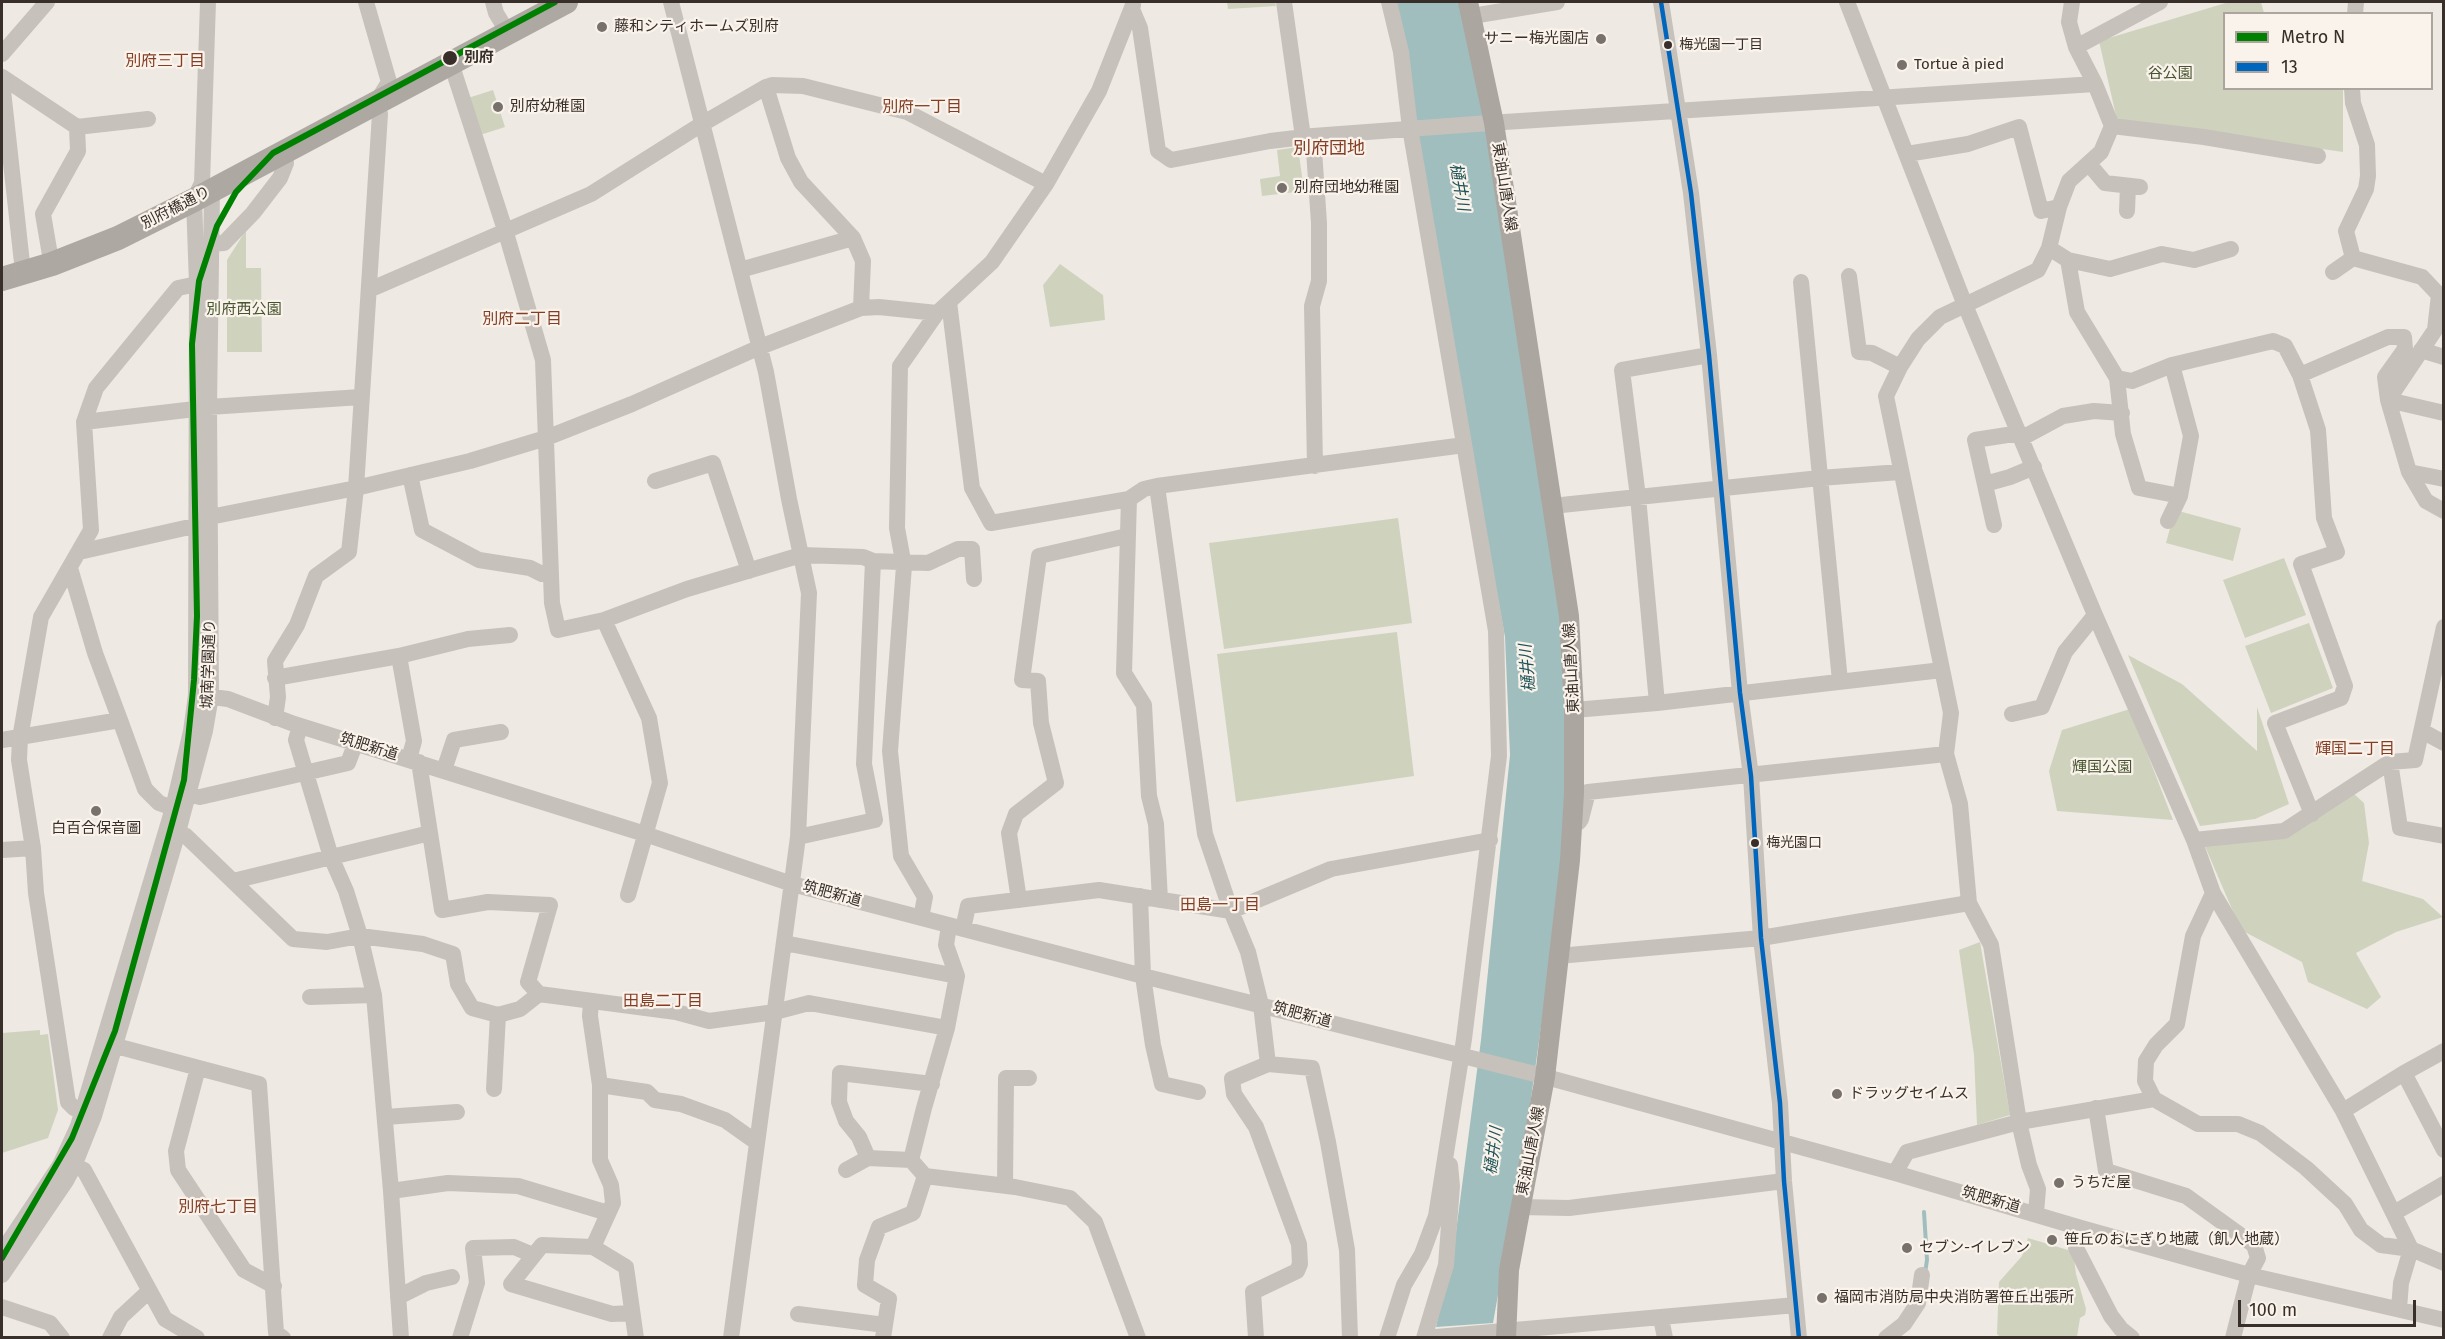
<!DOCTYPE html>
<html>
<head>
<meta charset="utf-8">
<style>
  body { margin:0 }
  #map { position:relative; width:2445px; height:1339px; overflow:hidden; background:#eee9e3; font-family:"Fira Sans",sans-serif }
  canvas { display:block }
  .frame { position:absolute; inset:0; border:3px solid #382f2a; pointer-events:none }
  .legend { position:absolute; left:2223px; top:12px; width:210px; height:78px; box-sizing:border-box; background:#faf3eb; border:2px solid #aca59e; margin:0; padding:8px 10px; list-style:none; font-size:18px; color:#382f2a }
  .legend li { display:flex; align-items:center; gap:12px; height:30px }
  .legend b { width:30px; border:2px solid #aca59e }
  .scale { position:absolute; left:2238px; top:1300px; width:178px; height:27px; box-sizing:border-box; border:3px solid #382f2a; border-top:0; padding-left:8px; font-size:18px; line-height:21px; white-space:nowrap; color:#382f2a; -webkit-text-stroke:4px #faf3eb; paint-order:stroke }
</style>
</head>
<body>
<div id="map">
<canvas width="2445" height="1339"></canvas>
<div class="frame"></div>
<ul class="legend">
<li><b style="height:8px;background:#008000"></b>Metro N</li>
<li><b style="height:8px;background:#0065bd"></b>13</li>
</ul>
<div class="scale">100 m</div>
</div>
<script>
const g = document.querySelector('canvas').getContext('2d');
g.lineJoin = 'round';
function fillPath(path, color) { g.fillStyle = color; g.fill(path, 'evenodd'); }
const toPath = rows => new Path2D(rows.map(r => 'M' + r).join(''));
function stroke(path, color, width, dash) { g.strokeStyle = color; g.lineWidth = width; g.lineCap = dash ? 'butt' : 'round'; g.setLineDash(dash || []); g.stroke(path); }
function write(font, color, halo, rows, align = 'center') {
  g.font = font + ' "Fira Sans","Noto Sans JP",sans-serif'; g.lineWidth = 4.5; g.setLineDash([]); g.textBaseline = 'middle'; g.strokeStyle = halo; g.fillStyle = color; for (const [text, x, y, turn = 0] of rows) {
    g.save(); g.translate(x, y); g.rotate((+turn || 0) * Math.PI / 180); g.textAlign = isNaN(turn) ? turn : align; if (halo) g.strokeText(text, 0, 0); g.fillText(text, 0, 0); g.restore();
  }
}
fillPath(toPath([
  [1227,2,1275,2,1276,6,1228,9],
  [2229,2,2261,2,2264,13,2224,14,2224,88,2343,89,2343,152,2117,120,2099,41],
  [493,90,505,127,480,135,468,98],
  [1298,147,1304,191,1262,196,1260,179,1280,176,1277,150],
  [246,230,246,268,261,268,262,352,227,352,227,260],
  [1060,264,1103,295,1105,320,1050,327,1043,285],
  [2175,510,2241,528,2233,561,2166,543],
  [1398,518,1412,623,1224,649,1209,543],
  [2284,558,2306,615,2245,638,2223,580],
  [2309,623,2333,688,2271,713,2245,646],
  [1397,632,1414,776,1236,802,1217,654],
  [2128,655,2182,684,2257,751,2257,707,2289,804,2255,819,2200,826],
  [2130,709,2173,820,2057,811,2049,771,2062,730],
  [2352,792,2364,803,2369,843,2362,881,2423,899,2443,917,2396,932,2356,953,2381,997,2367,1009,2308,982,2302,962,2241,930,2204,844,2283,837],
  [1980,942,2010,1115,1977,1125,1974,1055,1959,950],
  [40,1030,40,1035,48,1034,58,1110,48,1138,2,1153,2,1033],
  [2028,1238,2068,1250,2074,1259,2076,1274,2086,1309,2085,1315,2080,1318,2077,1337,2001,1338,1997,1334,1999,1282,2022,1256]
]), '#cfd3be');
fillPath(toPath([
  [1395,2,1461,2,1484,101,1566,659,1566,805,1557,911,1525,1142,1493,1323,1436,1327,1456,1232,1481,1040,1510,755,1505,637,1471,454]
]), '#a0bebe');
stroke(toPath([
  [1924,1212,1927,1260,1925,1273]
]), '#a0bebe', 4);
stroke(toPath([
  [493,2,496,13,502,23],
  [671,2,766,372,789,499,809,593,798,837,731,1338],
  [1284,2,1303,137],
  [1661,2,1691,193,1709,355,1740,693,1751,776,1761,938,1780,1103,1784,1181,1799,1338],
  [1847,2,1965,305,2095,615,2194,840,2213,893,2343,1111,2411,1249,2401,1283,2399,1309],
  [1132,9,1140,28,1158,151,1171,160,1270,141,1313,136,1489,123,2095,84],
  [2355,14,2356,2],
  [1472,16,1557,2],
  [2076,47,2160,2],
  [2,54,47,2],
  [451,63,506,233,543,360,552,603,558,630,604,620,687,589,801,555,863,557,873,561,864,764,875,820,798,837],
  [2,77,77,127,148,119],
  [2,81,22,263],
  [766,87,788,158,801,182,853,238,863,261,861,308],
  [2352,88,2353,103,2367,145,2368,176,2366,189,2346,231,2353,258],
  [2112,126,2204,137,2318,156],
  [1313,136,1319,223,1319,281,1312,306,1315,466],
  [1907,154,1968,144,2019,127,2041,211,2059,207],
  [2089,164,2105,183,2140,187],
  [1046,184,1099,91,1133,5],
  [2127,211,2128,186],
  [210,244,224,243,253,213,280,178,286,163,284,152],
  [2049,248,2068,260,2077,312,2117,378,2132,381,2172,365],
  [50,255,43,214,78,151,77,127],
  [2068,260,2110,269,2162,254,2194,260,2231,249],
  [740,270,853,238],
  [2333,272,2353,258,2422,277,2439,295,2435,330,2388,400,2444,413],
  [1849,276,1859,352,1872,353,1900,367],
  [1801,282,1840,681],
  [369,290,591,194,702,124,766,87,772,85,803,86,907,112,1046,184,992,262,937,313,900,366,897,528,904,566,890,751,901,856,925,897,921,918],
  [949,302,972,488,991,523,1129,499],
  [2421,350,2444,357],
  [2300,375,2318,430,2324,518,2337,552,2301,564,2345,686,2341,698,2275,723,2312,814],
  [2117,378,2123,434,2139,488,2180,496],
  [209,407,361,397],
  [84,422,195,409],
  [2022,438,2063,416,2094,411,2122,413],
  [2409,472,2444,479],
  [410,475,422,530,479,560,530,568,542,574,551,574],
  [655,481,713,463,749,571],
  [1985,484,2010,477,2034,467],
  [1157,486,1205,834,1231,911,1248,952,1261,1005,1268,1064,1312,1068,1328,1142,1347,1250,1350,1338],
  [1552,506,1820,478,1900,472],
  [210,517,356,488,470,461,546,438,632,404,760,347,861,308,879,307,937,313],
  [2168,521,2180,496,2191,436,2172,365,2273,341,2285,346,2300,375,2388,337,2404,337,2405,349,2385,377,2388,400,2409,472,2426,501,2444,511],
  [1994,525,1975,440,2020,433],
  [79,552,185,528,196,528],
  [873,561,928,563,958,549,972,549,974,579],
  [70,568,95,653,120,720],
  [604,620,649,718,660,783,628,895],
  [399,656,414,741,409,759],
  [275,678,399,656,468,639,510,635],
  [196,695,228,699,294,724,645,834,792,884,1143,976,1539,1075,1895,1173,2081,1228,2249,1275,2444,1320],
  [1657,703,1638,497,1622,370,1709,355],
  [1574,710,1657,703,1942,670],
  [2012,714,2042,707,2065,652,2095,615],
  [275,718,278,697,275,661,297,625,316,576,349,552,356,488,380,114,376,103,389,82,366,2],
  [300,726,296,740,331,857,346,891,360,936,374,995,391,1191,401,1338],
  [2422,731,2444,743],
  [2,740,120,720,145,789,159,803,173,808],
  [419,762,430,833],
  [2390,762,2400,828,2444,836],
  [444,770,454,740,501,732],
  [189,794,200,797,348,763,356,742],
  [1572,823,1579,822,1581,819,1588,792,1946,754],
  [178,832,186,836,293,939,327,942,360,936,423,944,453,954,458,984,472,1008,498,1015,494,1089],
  [2194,840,2284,831,2390,762,2415,760,2444,627],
  [2,850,33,848],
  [233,881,430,833,442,910,488,902,550,905,528,982,539,994],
  [1140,896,1143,976,1153,1045,1162,1084,1198,1092],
  [1019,900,1009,833,1016,814,1056,783,1041,723,1038,681,1022,680,1039,556,1127,536],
  [1160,900,1156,824,1149,796,1144,705,1124,673,1129,499,1144,489,1157,486,1464,445],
  [949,926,946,945,957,976,947,1028,924,1108,911,1160,925,1176,1015,1187,1070,1198,1095,1222,1138,1338],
  [963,929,968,906,1099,890,1231,911,1331,869,1490,840],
  [784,943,957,976],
  [1558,956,1761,938,1969,903],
  [310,997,374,995],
  [591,1001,590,1016,600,1085,600,1160,611,1185,613,1203,593,1247,626,1267,636,1338],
  [498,1015,520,1009,539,994,676,1012,709,1021,775,1012,809,1003,947,1028],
  [116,1046,259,1084,276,1333,283,1338],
  [198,1068,176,1151,178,1170,244,1270,274,1286],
  [2404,1073,2444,1051],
  [600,1085,647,1092,655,1100,681,1104,725,1120,756,1142],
  [2154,1099,2145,1081,2146,1061,2156,1045,2177,1024,2193,936,2213,893],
  [2096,1108,2106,1171,2186,1196,2254,1245,2258,1258,2249,1275,2233,1338],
  [2343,1111,2404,1073,2444,1150],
  [91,1115,74,1108,68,1102,36,893,33,848,19,760,20,738,41,617,91,530,84,422,96,388,178,288,197,284],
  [385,1117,457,1112],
  [911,1160,868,1158,859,1137,846,1121,839,1102,840,1073,932,1084],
  [74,1166,84,1170,165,1319,197,1338],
  [846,1170,868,1158],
  [1895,1173,1907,1152,2019,1122,2154,1099,2198,1124,2238,1124,2260,1133,2306,1168,2345,1204,2361,1230,2381,1245,2411,1249,2444,1263],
  [1005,1186,1006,1078,1029,1078],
  [391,1191,448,1183,518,1186,608,1213],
  [1520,1207,1569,1208,1784,1181],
  [2036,1213,2038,1189,2029,1165,2019,1122,1991,945,1969,903,1960,804,1946,754,1951,713,1886,396,1900,367,1918,339,1940,317,2038,270,2049,248,2059,207,2069,181,2101,152,2112,126,2095,84,2076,47,2069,22,2072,2],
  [2394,1213,2444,1184],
  [2081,1228,2076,1248,2111,1316,2121,1329,2132,1338],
  [593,1247,542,1245,511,1284,612,1314,632,1313],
  [2,1252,60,1165,78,1126,173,808,191,731,196,695,197,284,194,200,202,183,208,2],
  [2,1275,66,1181,74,1166,94,1116,178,832,205,731,211,696,209,407,212,190,207,187],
  [398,1297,426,1283,452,1277],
  [2,1307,50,1323,62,1338],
  [798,1314,885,1325],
  [1661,1318,1665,1338],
  [110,1338,121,1317,149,1291],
  [460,1338,477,1283,473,1248,514,1247,533,1255],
  [883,1338,889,1299,865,1285,867,1260,879,1227,913,1213,925,1176],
  [1256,1338,1253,1292,1297,1271,1300,1264,1299,1244,1256,1127,1234,1094,1232,1079,1268,1064],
  [1387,1338,1404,1285,1422,1254,1436,1216,1464,1039,1499,756,1496,631,1410,128,1401,52,1389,2],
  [1424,1338,1446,1265,1452,1186,1450,1165],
  [1425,1338,1796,1305],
  [1886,1338,1904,1324,1918,1303,1922,1275]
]), '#c7c1bc', 16);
stroke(toPath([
  [1468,2,1494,123,1569,616,1574,710,1574,793,1570,860,1545,1077,1509,1270,1506,1338]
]), '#aca6a1', 20);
stroke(toPath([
  [2,279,52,264,118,238,194,200,566,2]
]), '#ada8a2', 24);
stroke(toPath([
  [1661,2,1691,193,1709,355,1740,693,1751,776,1761,938,1780,1103,1784,1181,1799,1338]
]), '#0065bd', 4.5);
stroke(toPath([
  [2,1258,72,1138,115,1031,184,780,194,680,197,616,192,344,199,281,217,226,236,192,273,153,555,2]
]), '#008000', 6);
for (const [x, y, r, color] of [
  [602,27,6,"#78706b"],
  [1601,39,6,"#78706b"],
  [1668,45,5,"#382f2a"],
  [450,58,8,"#382f2a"],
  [1902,65,6,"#78706b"],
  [498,107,6,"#78706b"],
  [1282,188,6,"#78706b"],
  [96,811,6,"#78706b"],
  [1755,843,5,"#382f2a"],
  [1837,1094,6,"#78706b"],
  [2059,1183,6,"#78706b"],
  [2052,1240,6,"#78706b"],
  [1907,1248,6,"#78706b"],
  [1822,1298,6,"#78706b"]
]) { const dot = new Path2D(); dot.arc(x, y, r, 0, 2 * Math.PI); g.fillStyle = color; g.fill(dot); stroke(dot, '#faf3eb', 2); }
write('14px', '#382f2a', '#faf3eb', [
  ["梅光園一丁目",1679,45],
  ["梅光園口",1766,843]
], 'left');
write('15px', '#382f2a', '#faf3eb', [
  ["藤和シティホームズ別府",614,27],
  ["サニー梅光園店",1589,39,"right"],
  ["Tortue à pied",1914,65],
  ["別府幼稚園",510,107],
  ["別府団地幼稚園",1294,188],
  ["白百合保音圖",96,829,"center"],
  ["ドラッグセイムス",1849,1094],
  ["うちだ屋",2071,1183],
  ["笹丘のおにぎり地蔵（飢人地蔵）",2064,1240],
  ["セブン-イレブン",1919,1248],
  ["福岡市消防局中央消防署笹丘出張所",1834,1298]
], 'left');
write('bold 15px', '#382f2a', '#faf3eb', [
  ["別府",464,58]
], 'left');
write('15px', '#47552f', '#faf3eb', [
  ["谷公園",2170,74],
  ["別府西公園",244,310],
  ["輝国公園",2102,768]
]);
write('15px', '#382f2a', '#faf3eb', [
  ["東油山唐人線",1504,187,81],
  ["別府橋通り",176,208,-27],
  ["城南学園通り",209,664,-88],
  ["東油山唐人線",1572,668,-93],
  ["筑肥新道",369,747,17],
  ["筑肥新道",832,894,15],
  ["筑肥新道",1302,1015,15],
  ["東油山唐人線",1531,1151,-79],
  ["筑肥新道",1991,1200,16]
]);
write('16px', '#843e26', '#faf3eb', [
  ["別府三丁目",165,62],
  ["別府一丁目",922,108],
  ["別府二丁目",522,320],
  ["輝国二丁目",2355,750],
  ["田島一丁目",1220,906],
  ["田島二丁目",663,1002],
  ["別府七丁目",218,1208]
]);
write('italic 16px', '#215458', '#faf3eb', [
  ["樋井川",1459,187,80],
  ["樋井川",1528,668,-95],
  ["樋井川",1494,1151,-83]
]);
write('18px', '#843e26', '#faf3eb', [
  ["別府団地",1329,149]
]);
</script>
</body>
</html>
